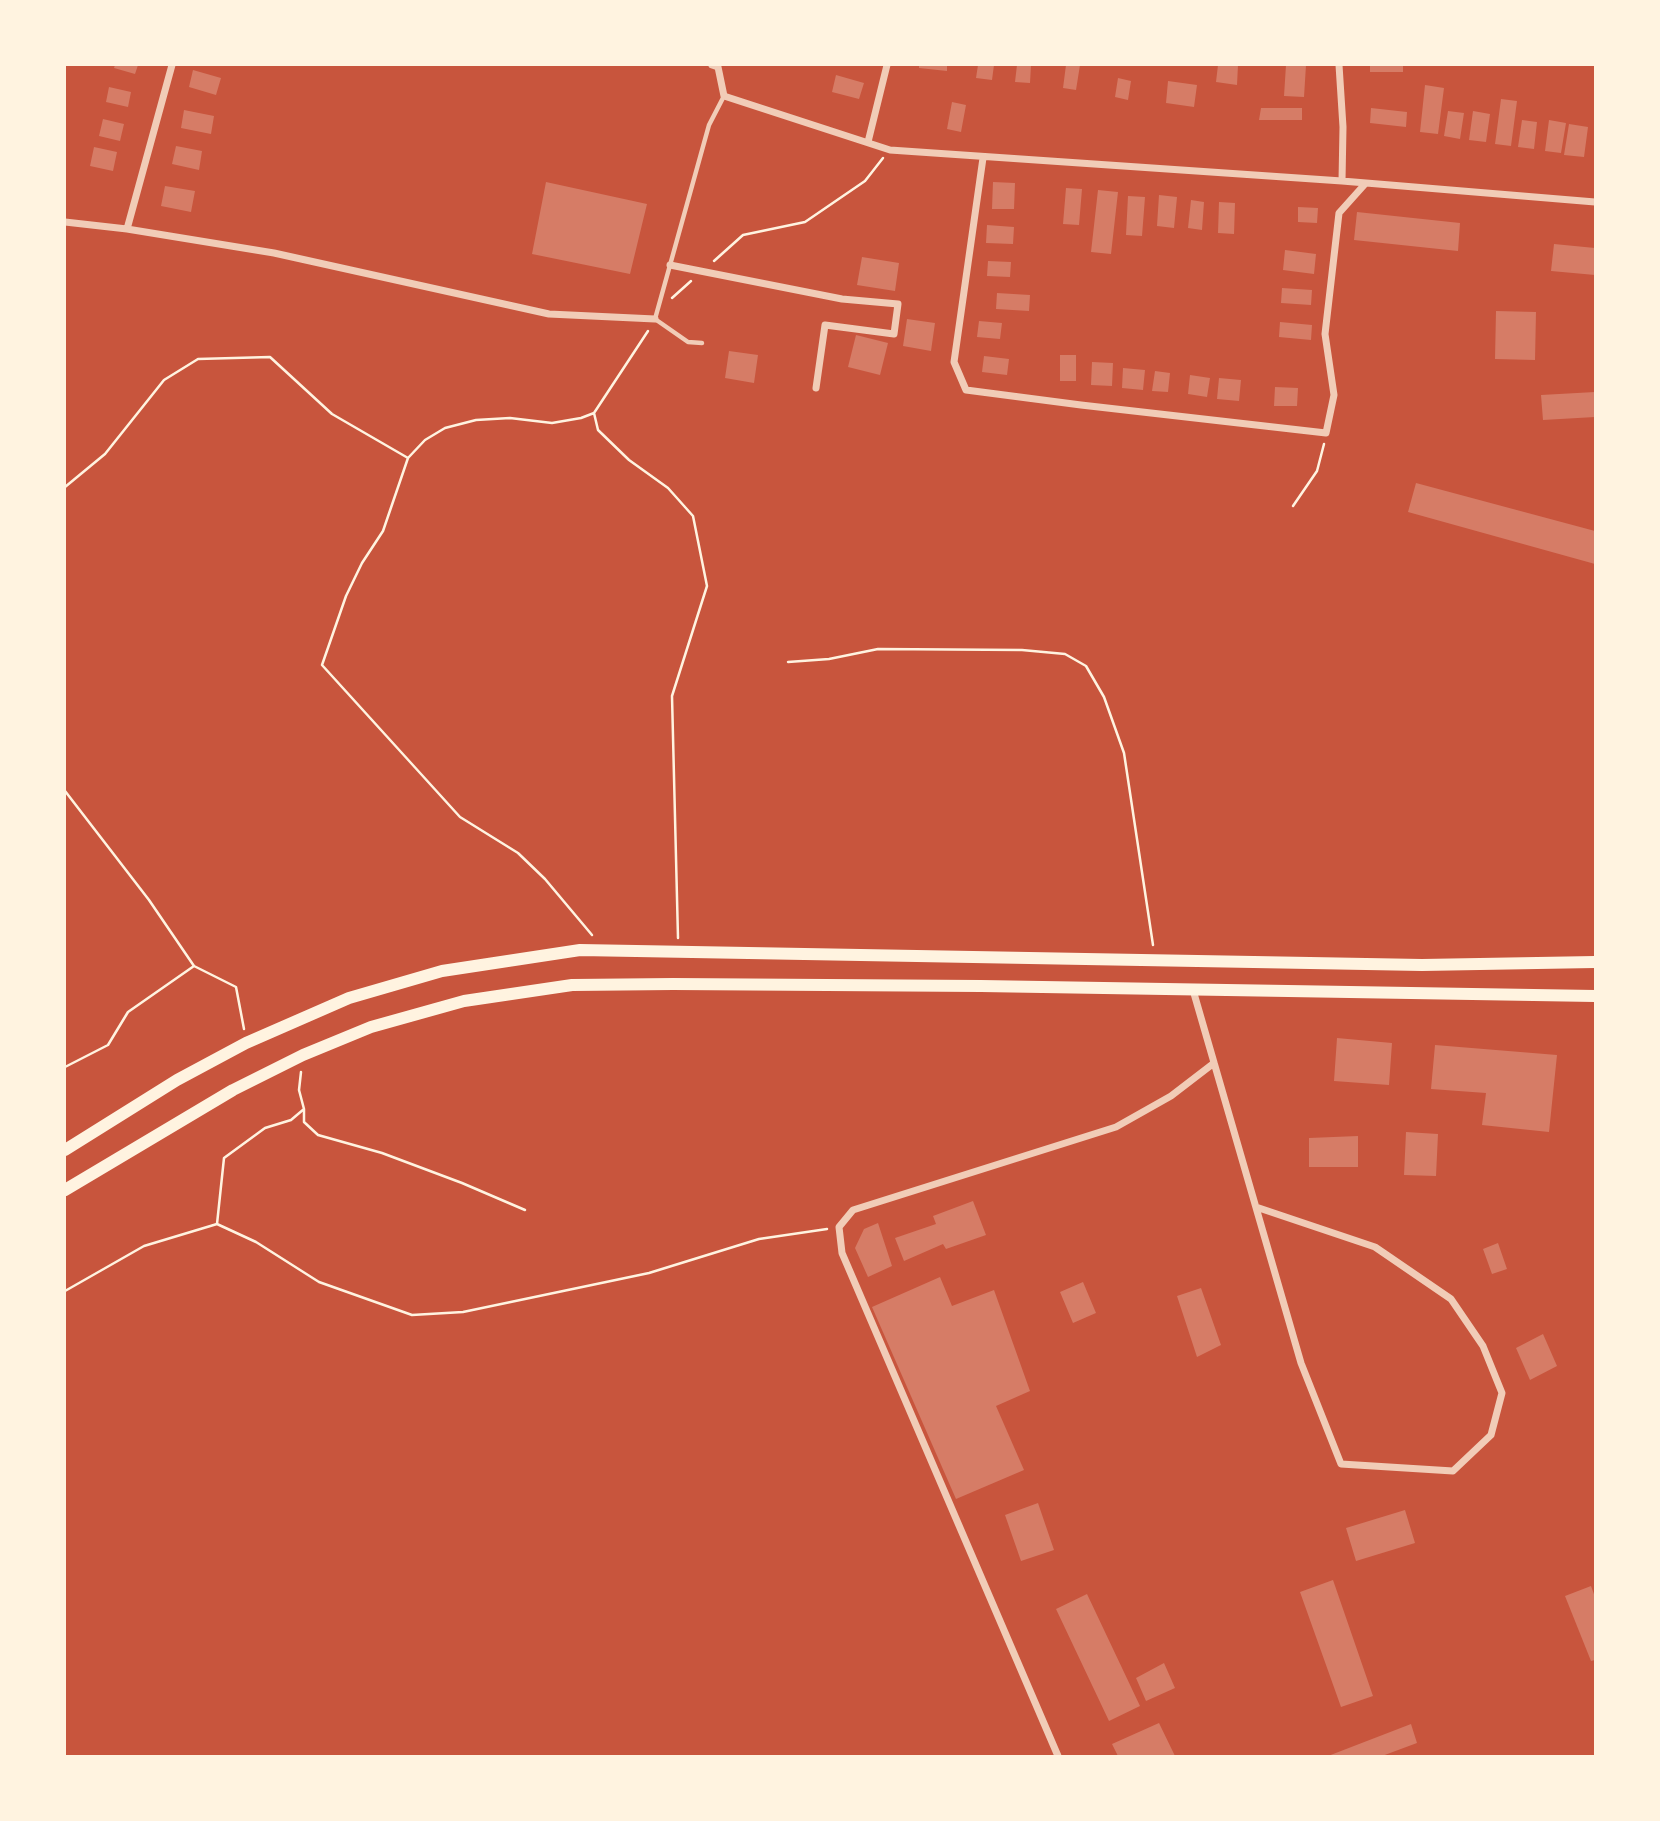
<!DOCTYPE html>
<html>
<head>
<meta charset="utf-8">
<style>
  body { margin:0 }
  #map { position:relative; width:1660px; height:1821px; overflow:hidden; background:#c8553d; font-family:"Nunito Sans",sans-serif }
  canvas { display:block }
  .frame { position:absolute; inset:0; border:66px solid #fff3e0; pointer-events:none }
</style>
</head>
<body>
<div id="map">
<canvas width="1660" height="1821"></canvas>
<div class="frame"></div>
</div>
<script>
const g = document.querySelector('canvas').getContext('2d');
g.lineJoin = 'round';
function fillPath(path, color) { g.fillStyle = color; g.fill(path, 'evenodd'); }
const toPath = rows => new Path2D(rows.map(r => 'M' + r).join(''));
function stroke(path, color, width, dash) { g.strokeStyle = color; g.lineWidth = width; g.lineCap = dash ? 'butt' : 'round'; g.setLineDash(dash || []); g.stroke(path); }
fillPath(toPath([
  [115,65,138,65,135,74,114,68],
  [919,65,947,65,947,71,919,68],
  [978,65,994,65,992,80,976,78],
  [1017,65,1031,65,1030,83,1015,82],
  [1066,65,1080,65,1076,90,1063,88],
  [1218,65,1238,65,1237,85,1216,82],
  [1286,65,1306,65,1304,97,1284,96],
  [1370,65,1403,65,1403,72,1370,72],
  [193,70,221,78,216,95,189,87],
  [836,75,864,83,859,99,832,92],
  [1118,78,1131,81,1128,100,1115,97],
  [1168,81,1197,85,1194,107,1166,103],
  [1425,85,1444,88,1438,134,1420,132],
  [109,87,131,92,128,107,106,102],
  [1501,99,1517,101,1511,146,1495,144],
  [952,102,966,105,961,132,947,129],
  [1261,108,1302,108,1302,120,1259,120],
  [1371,108,1407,112,1406,127,1370,123],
  [184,110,214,116,211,134,181,128],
  [1448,111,1464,113,1460,139,1444,136],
  [1473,111,1490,114,1486,142,1469,140],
  [103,119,124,124,120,141,99,136],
  [1522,120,1537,122,1534,149,1518,147],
  [1549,120,1566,123,1561,153,1545,151],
  [1569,124,1588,127,1584,157,1564,155],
  [176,146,202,151,199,170,172,164],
  [94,147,117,152,113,171,90,166],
  [546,182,647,204,630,274,532,254],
  [993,182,1015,183,1014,209,992,209],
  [165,186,195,191,191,212,161,206],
  [1066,188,1082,189,1079,225,1063,224],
  [1098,190,1118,192,1111,254,1091,252],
  [1159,195,1177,197,1174,228,1157,226],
  [1128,196,1145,197,1142,236,1126,235],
  [1191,200,1204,202,1202,230,1188,228],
  [1219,202,1235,203,1234,234,1218,233],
  [1298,207,1318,208,1317,223,1298,222],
  [1357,212,1460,223,1458,251,1354,240],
  [987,225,1014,227,1013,244,986,243],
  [1554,244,1595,248,1595,275,1551,271],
  [1285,250,1316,254,1314,274,1283,270],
  [862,257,899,263,895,291,857,285],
  [988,261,1011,262,1010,277,987,276],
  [1282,288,1312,290,1311,305,1281,303],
  [997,293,1030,295,1029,311,996,309],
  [1496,311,1536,312,1535,360,1495,359],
  [907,319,935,323,931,351,903,346],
  [979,321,1002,323,1000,339,977,337],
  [1280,322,1312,325,1311,340,1279,337],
  [856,335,888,343,880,375,848,367],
  [729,351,758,355,754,383,725,378],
  [1060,355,1076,355,1076,381,1060,381],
  [984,356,1009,359,1007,375,982,372],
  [1092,362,1113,363,1112,386,1091,385],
  [1123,368,1145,370,1143,390,1122,388],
  [1155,371,1170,373,1168,392,1152,391],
  [1190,375,1210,378,1207,397,1188,394],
  [1219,378,1241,380,1239,401,1217,399],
  [1275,387,1298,388,1297,406,1274,406],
  [1595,392,1595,417,1543,420,1541,395],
  [1416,483,1595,531,1595,564,1408,512],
  [1337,1038,1392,1043,1389,1085,1334,1081],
  [1435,1045,1557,1055,1549,1132,1482,1125,1486,1093,1431,1089],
  [1406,1132,1438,1134,1436,1176,1404,1175],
  [1358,1136,1358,1167,1309,1167,1309,1138],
  [973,1201,986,1235,946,1249,943,1244,904,1261,895,1238,936,1224,933,1216],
  [878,1223,892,1266,868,1277,855,1248,864,1229],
  [1498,1243,1507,1269,1492,1274,1483,1249],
  [940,1277,952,1306,994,1290,1030,1391,996,1406,1024,1470,956,1499,872,1307],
  [1083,1282,1096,1313,1073,1323,1060,1292],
  [1201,1288,1221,1345,1197,1357,1177,1296],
  [1543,1334,1557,1366,1530,1380,1516,1348],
  [1038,1503,1054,1550,1021,1561,1005,1515],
  [1405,1510,1415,1543,1356,1561,1346,1528],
  [1333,1580,1373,1696,1341,1707,1300,1592],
  [1591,1586,1595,1597,1595,1660,1591,1661,1565,1596],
  [1087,1594,1140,1706,1109,1721,1056,1609],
  [1164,1663,1175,1688,1146,1701,1136,1678],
  [1159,1723,1175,1756,1118,1756,1112,1744],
  [1411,1724,1417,1743,1382,1756,1328,1756]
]), '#d67c66');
stroke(toPath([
  [714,261,743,235,805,222,865,181,883,158],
  [672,298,691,281],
  [594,413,598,430,629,460,668,488,693,516,707,586,672,696,678,938],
  [65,487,105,454,164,380,198,359,270,357,332,414,408,458],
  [1293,506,1317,471,1324,444],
  [788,662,829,659,878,649,1022,650,1065,654,1086,666,1104,697,1124,753,1153,945],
  [65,791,149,900,194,966,236,987,244,1029],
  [592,935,545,879,518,853,460,817,322,665,346,596,362,563,383,531,408,458,425,440,445,428,476,420,510,418,552,423,581,418,594,413,648,331],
  [65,1067,108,1045,128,1012,194,966],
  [301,1072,299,1090,304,1109,304,1122,318,1135,382,1153,462,1183,525,1210],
  [217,1224,224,1158,265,1128,291,1120,304,1109],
  [65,1291,144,1246,217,1224,256,1242,319,1282,412,1315,463,1312,649,1273,759,1239,827,1229]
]), '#fff3e0', 2.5);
stroke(toPath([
  [702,343,688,342,655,319,709,125,724,96]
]), '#f1ccb7', 4.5);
stroke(toPath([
  [712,65,718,67,724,96,890,150,1342,181,1595,202],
  [1339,65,1343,127,1342,181],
  [868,142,887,65],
  [983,158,954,362,966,390,1081,405,1326,433,1334,395,1325,334,1339,213,1365,184],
  [65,222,127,229,274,253,549,314,655,319],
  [127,229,172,65],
  [670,265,842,299,898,304,894,334,825,325,816,388],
  [1193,990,1301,1363,1341,1464,1453,1471,1491,1435,1502,1393,1483,1346,1451,1299,1375,1247,1256,1207],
  [1058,1756,842,1253,839,1227,853,1210,1116,1127,1171,1096,1214,1063]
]), '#f1ccb7', 7);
stroke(toPath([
  [65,1150,177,1080,246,1043,349,998,442,971,580,950,1422,965,1595,962],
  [65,1190,233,1090,303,1055,371,1027,464,1001,572,985,673,984,981,986,1595,996]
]), '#fff3e0', 12);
</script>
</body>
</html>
